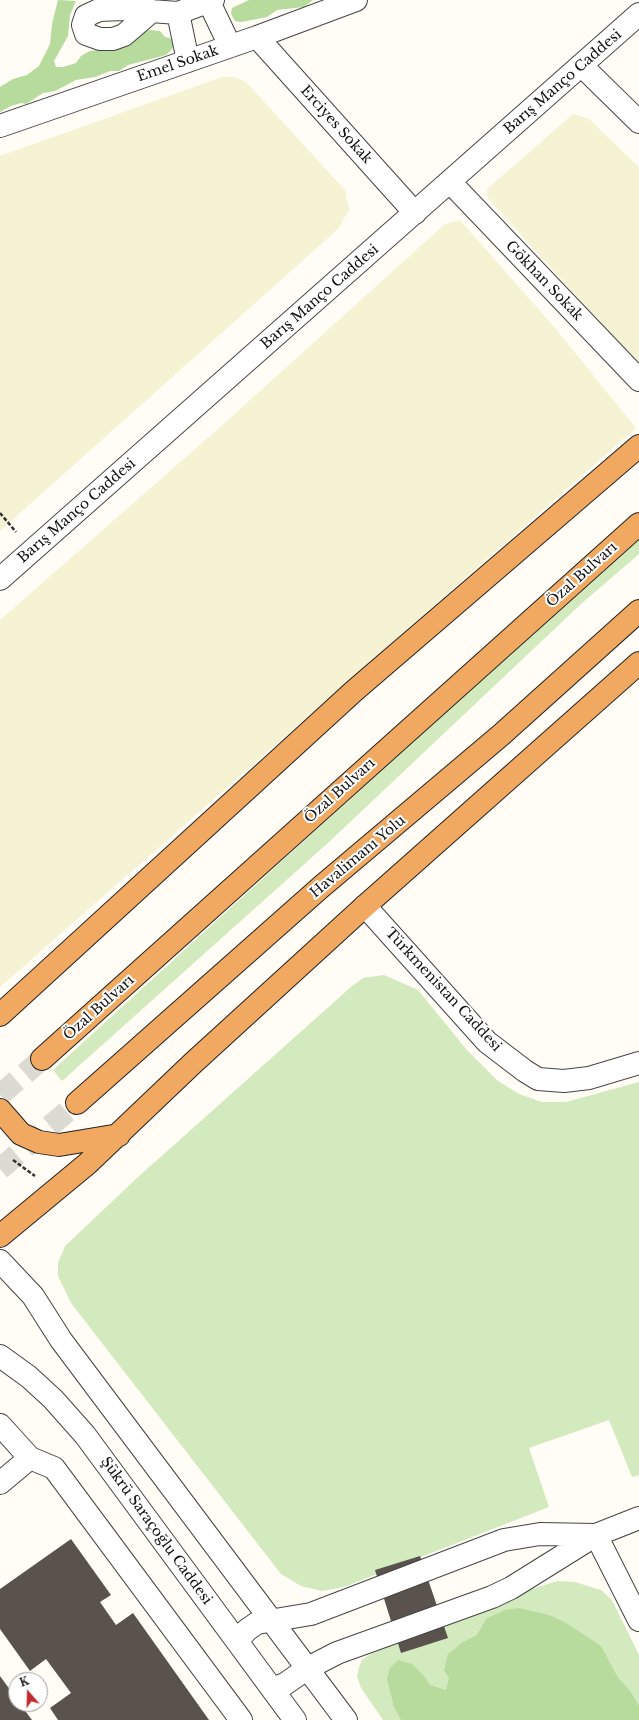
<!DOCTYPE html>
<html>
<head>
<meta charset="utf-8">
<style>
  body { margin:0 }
  #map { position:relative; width:639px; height:1720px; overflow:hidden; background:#fffdf5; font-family:"Libre Baskerville",serif }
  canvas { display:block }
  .north { position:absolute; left:8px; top:1672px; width:40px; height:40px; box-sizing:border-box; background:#fff; border:1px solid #a0a0a0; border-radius:50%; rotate:340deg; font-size:11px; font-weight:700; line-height:16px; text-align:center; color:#111 }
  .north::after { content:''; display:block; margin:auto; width:14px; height:18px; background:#bf2a2c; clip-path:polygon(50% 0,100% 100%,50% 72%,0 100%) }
</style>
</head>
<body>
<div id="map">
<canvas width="639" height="1720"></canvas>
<div class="north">K</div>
</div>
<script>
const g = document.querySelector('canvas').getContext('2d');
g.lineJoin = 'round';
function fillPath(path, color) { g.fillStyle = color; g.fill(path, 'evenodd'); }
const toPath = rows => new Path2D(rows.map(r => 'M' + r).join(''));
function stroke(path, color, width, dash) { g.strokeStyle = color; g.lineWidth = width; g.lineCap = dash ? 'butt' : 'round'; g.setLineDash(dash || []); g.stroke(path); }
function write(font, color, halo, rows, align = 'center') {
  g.font = font + ' "Libre Baskerville",serif'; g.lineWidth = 4; g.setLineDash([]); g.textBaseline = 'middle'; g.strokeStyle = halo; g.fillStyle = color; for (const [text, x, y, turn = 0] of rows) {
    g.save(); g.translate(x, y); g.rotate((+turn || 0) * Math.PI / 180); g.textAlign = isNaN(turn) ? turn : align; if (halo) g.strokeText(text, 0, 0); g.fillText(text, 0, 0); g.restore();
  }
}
fillPath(toPath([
  [222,77,234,77,246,82,345,190,349,210,338,229,0,531,0,156],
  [573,114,589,119,639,167,639,366,488,198,487,189],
  [460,220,555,328,636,428,0,987,0,620,219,428,445,224]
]), '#f5f3d4');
fillPath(toPath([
  [639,538,639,554,581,604,329,842,62,1081,53,1070,569,599],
  [384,975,418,990,466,1049,498,1081,519,1094,542,1102,566,1102,639,1082,639,1475,632,1477,609,1420,529,1448,549,1507,344,1587,322,1591,301,1586,281,1574,71,1303,58,1276,58,1263,65,1246,137,1178,352,986,363,978],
  [557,1581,575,1582,601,1590,612,1600,639,1655,639,1720,383,1720,361,1688,357,1676,359,1667,362,1660,372,1653,532,1589]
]), '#d3eabe');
fillPath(toPath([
  [58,0,76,1,70,15,68,36,54,61,56,67,63,67,76,63,81,56,90,51,103,49,149,30,160,31,165,37,170,38,174,45,172,49,166,55,128,65,119,71,110,71,95,77,76,80,55,91,43,93,26,104,21,103,11,106,0,112,0,87,13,79,27,75,39,66,50,44,52,24],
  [249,0,313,0,304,7,277,10,267,17,241,22,235,21,231,14,232,8],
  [519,1608,549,1615,566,1623,601,1646,618,1678,630,1691,639,1706,639,1720,401,1720,394,1707,387,1679,390,1668,398,1660,412,1664,423,1675,430,1685,446,1690,449,1678,444,1670,448,1654,463,1642,477,1635,486,1619,505,1610]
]), '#b7da9d');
fillPath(toPath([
  [71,1539,111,1595,100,1602,116,1625,133,1613,209,1720,58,1720,50,1708,71,1693,46,1659,30,1671,0,1629,0,1589],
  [420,1556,448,1638,401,1653,375,1570],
  [0,1676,16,1698,16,1704,20,1704,32,1720,0,1720]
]), '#59524d');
stroke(toPath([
  [0,1095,42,1059],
  [0,1169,77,1103]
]), '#dbdad3', 22, [22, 11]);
const minor = toPath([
  [209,2,230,46],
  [152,11,124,35,113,39,100,39,86,34,83,25,86,16,99,10,123,9,178,13,213,0],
  [178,13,188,61],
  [257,37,415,213],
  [582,66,639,122],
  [0,126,257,37,356,0],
  [450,182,639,380],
  [0,579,639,14],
  [365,906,487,1042,525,1071,538,1079,564,1081,589,1078,639,1063],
  [0,1261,33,1296,61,1340,346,1720],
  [0,1356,29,1377,53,1399,85,1435,295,1720],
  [0,1425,30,1458,54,1468,241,1720],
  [0,1483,30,1458],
  [596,1535,639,1620],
  [237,1641,247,1630,257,1623,311,1614,504,1540,540,1534,596,1535],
  [272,1689,285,1684,308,1668,337,1653,492,1597,511,1588,596,1535,639,1518]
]);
const highway = toPath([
  [0,1015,354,691,639,446],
  [42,1059,639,524],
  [77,1103,321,887,501,735,639,611],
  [0,1110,21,1134,39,1142,59,1145,119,1135],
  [0,1236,87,1164,193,1063,365,906,639,663]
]);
stroke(minor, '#444', 24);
stroke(highway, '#222', 24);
stroke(toPath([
  [0,513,16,532],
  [13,1160,35,1176]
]), '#333', 2.5, [4, 2]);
stroke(minor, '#fff', 22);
stroke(highway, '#f1a861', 22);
write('14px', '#111', '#fff', [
  ["Emel Sokak",178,64,-19],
  ["Barış Manço Caddesi",563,82,-41],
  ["Erciyes Sokak",336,125,48],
  ["Gökhan Sokak",544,281,46],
  ["Barış Manço Caddesi",320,297,-41],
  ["Barış Manço Caddesi",77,511,-41],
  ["Özal Bulvarı",582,575,-42],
  ["Özal Bulvarı",340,791,-42],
  ["Havalimanı Yolu",358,857,-40],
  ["Türkmenistan Caddesi",443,990,47],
  ["Özal Bulvarı",99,1008,-42],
  ["Şükrü Saraçoğlu Caddesi",156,1531,54]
]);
</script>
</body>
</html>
